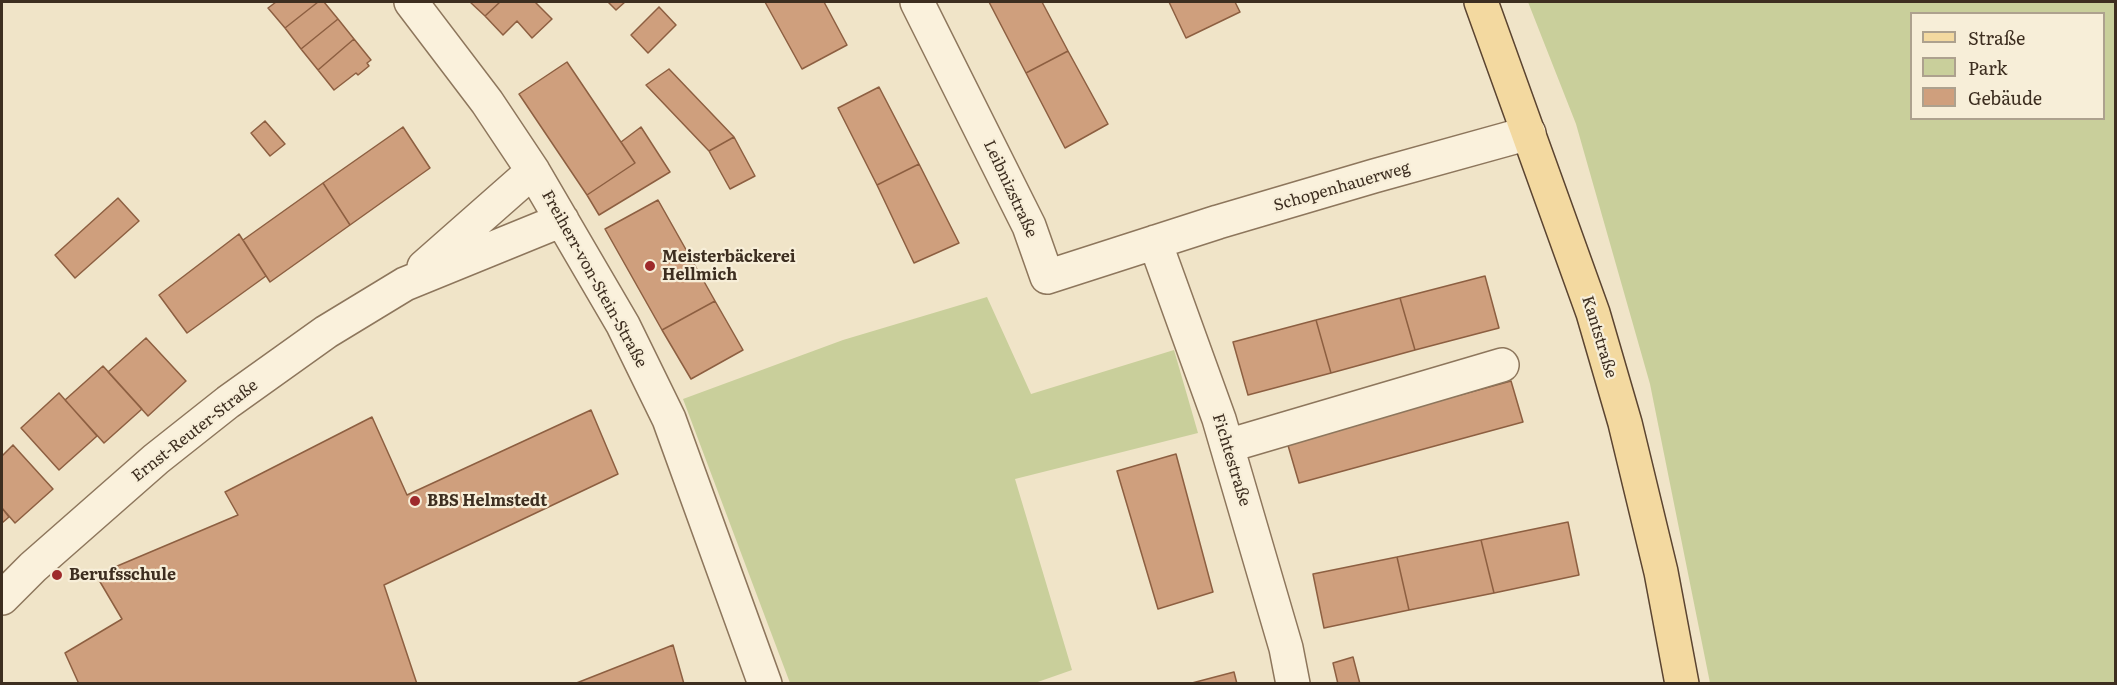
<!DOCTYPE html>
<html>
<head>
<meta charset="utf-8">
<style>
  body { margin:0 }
  #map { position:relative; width:2117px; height:685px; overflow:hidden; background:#f0e4c8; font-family:Literata,serif }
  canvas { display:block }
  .frame { position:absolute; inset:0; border:3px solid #3d2e20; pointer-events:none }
  .legend { position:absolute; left:1910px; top:12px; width:195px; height:108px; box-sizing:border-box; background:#f7eed8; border:2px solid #ada18e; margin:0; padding:8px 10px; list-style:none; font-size:18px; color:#3d2e20 }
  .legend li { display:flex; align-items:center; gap:12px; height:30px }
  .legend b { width:30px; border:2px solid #ada18e }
</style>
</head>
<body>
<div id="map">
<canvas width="2117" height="685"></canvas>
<div class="frame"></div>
<ul class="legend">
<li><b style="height:8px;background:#f3d9a0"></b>Straße</li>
<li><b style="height:16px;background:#c9cf9b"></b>Park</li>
<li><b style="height:16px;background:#cf9f7d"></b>Gebäude</li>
</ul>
</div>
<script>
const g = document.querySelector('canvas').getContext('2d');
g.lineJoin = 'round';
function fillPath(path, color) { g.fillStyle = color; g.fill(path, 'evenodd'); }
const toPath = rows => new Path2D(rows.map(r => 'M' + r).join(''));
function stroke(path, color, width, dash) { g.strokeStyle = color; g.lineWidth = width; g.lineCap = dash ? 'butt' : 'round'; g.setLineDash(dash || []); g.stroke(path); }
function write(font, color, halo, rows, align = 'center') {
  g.font = font + ' Literata,serif'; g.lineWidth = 4.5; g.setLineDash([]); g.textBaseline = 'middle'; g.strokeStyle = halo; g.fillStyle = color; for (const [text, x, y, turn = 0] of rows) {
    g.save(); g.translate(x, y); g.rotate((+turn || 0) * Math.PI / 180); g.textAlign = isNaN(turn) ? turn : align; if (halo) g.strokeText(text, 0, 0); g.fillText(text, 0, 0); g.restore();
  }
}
fillPath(toPath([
  [1528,2,2115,2,2115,683,1710,683,1650,384,1576,124],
  [1912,14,2104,14,2104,118,1912,118],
  [987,297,1031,394,1174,350,1198,433,1015,479,1072,670,1032,684,790,683,683,399,843,340]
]), '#c9cf9b');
const building = toPath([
  [276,2,318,2,285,28,268,8,276,2],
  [318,2,324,2,338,19,301,49,285,28,318,2],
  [470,2,500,2,485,16,470,2],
  [500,2,535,2,552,19,532,38,517,21,503,35,485,16,500,2],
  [608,2,625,2,616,10,608,2],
  [765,2,824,2,847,45,802,69,765,2],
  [989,2,1042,2,1068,51,1026,73,989,2],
  [1169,2,1235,2,1240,12,1186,38,1169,2],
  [659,7,676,25,648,53,631,35,659,7],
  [338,19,354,39,318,70,301,49,338,19],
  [354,39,371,60,367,63,369,66,358,75,356,73,334,90,318,70,354,39],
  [1068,51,1108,124,1065,148,1026,73,1068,51],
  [567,62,635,163,587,195,519,94,567,62],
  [669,69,734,137,709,151,646,85,669,69],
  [879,87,919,164,877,185,838,108,879,87],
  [265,121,285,144,270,156,251,133,265,121],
  [403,127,430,168,350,225,323,183,403,127],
  [641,127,670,172,599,215,587,195,635,163,621,142,641,127],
  [734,137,755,176,730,189,709,151,734,137],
  [919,164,959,243,914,263,877,185,919,164],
  [323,183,350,225,270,282,243,240,323,183],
  [118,198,139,221,75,278,55,255,118,198],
  [658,200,715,301,662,330,605,229,658,200],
  [239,234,266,276,187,333,159,295,239,234],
  [1485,276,1499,328,1415,350,1400,298,1485,276],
  [1400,298,1415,350,1331,373,1316,320,1400,298],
  [715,301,743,350,691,379,662,330,715,301],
  [1316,320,1331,373,1248,395,1233,342,1316,320],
  [146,338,186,381,148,416,108,372,146,338],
  [103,366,142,409,104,443,65,400,103,366],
  [1511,381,1523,422,1299,483,1287,442,1511,381],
  [59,393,97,436,59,470,21,428,59,393],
  [591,410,618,474,384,585,417,684,79,684,65,653,122,619,96,575,238,515,225,492,372,417,407,495,591,410],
  [13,445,53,489,15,523,2,508,2,456,13,445],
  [1176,454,1213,592,1158,609,1117,471,1176,454],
  [2,508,9,517,2,523,2,508],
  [1568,522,1579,575,1494,593,1481,540,1568,522],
  [1481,540,1494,593,1409,610,1397,557,1481,540],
  [1397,557,1409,610,1324,628,1313,574,1397,557],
  [673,645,684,684,574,684,673,645],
  [1353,657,1360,684,1338,684,1333,663,1353,657],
  [1234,672,1237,684,1192,683,1234,672]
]);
fillPath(building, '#cf9f7d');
stroke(building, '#8d5f41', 1.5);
const minor = toPath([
  [411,2,487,102,533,171,623,325,669,419,765,684],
  [917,2,1029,226,1047,277,1218,222,1374,176,1529,133],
  [1155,242,1219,419,1286,648,1293,684],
  [424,267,533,171],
  [1227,446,1502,365],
  [2,598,33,567,156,459,228,402,326,332,405,284,562,220]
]);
const major = toPath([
  [1481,2,1593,313,1625,423,1661,572,1682,684]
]);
stroke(minor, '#8d765c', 36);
stroke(major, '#5b4430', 36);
stroke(minor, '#faf1dc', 33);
stroke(major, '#f3d9a0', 33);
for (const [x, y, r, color] of [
  [650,266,6,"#9e2a2b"],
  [415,501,6,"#9e2a2b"],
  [57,575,6,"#9e2a2b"]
]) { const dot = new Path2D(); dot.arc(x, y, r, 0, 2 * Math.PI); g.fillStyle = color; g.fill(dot); stroke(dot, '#f7eed8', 2); }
write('16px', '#3d2e20', '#f7eed8', [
  ["Schopenhauerweg",1342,187,-16],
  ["Leibnizstraße",1010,189,65],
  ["Freiherr-von-Stein-Straße",594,279,61],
  ["Kantstraße",1599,337,73],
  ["Ernst-Reuter-Straße",195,431,-38],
  ["Fichtestraße",1231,460,73]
]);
write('bold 16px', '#3d2e20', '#f7eed8', [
  ["Meisterbäckerei",662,257],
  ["Hellmich",662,275],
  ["BBS Helmstedt",427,501],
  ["Berufsschule",69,575]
], 'left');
</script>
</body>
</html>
